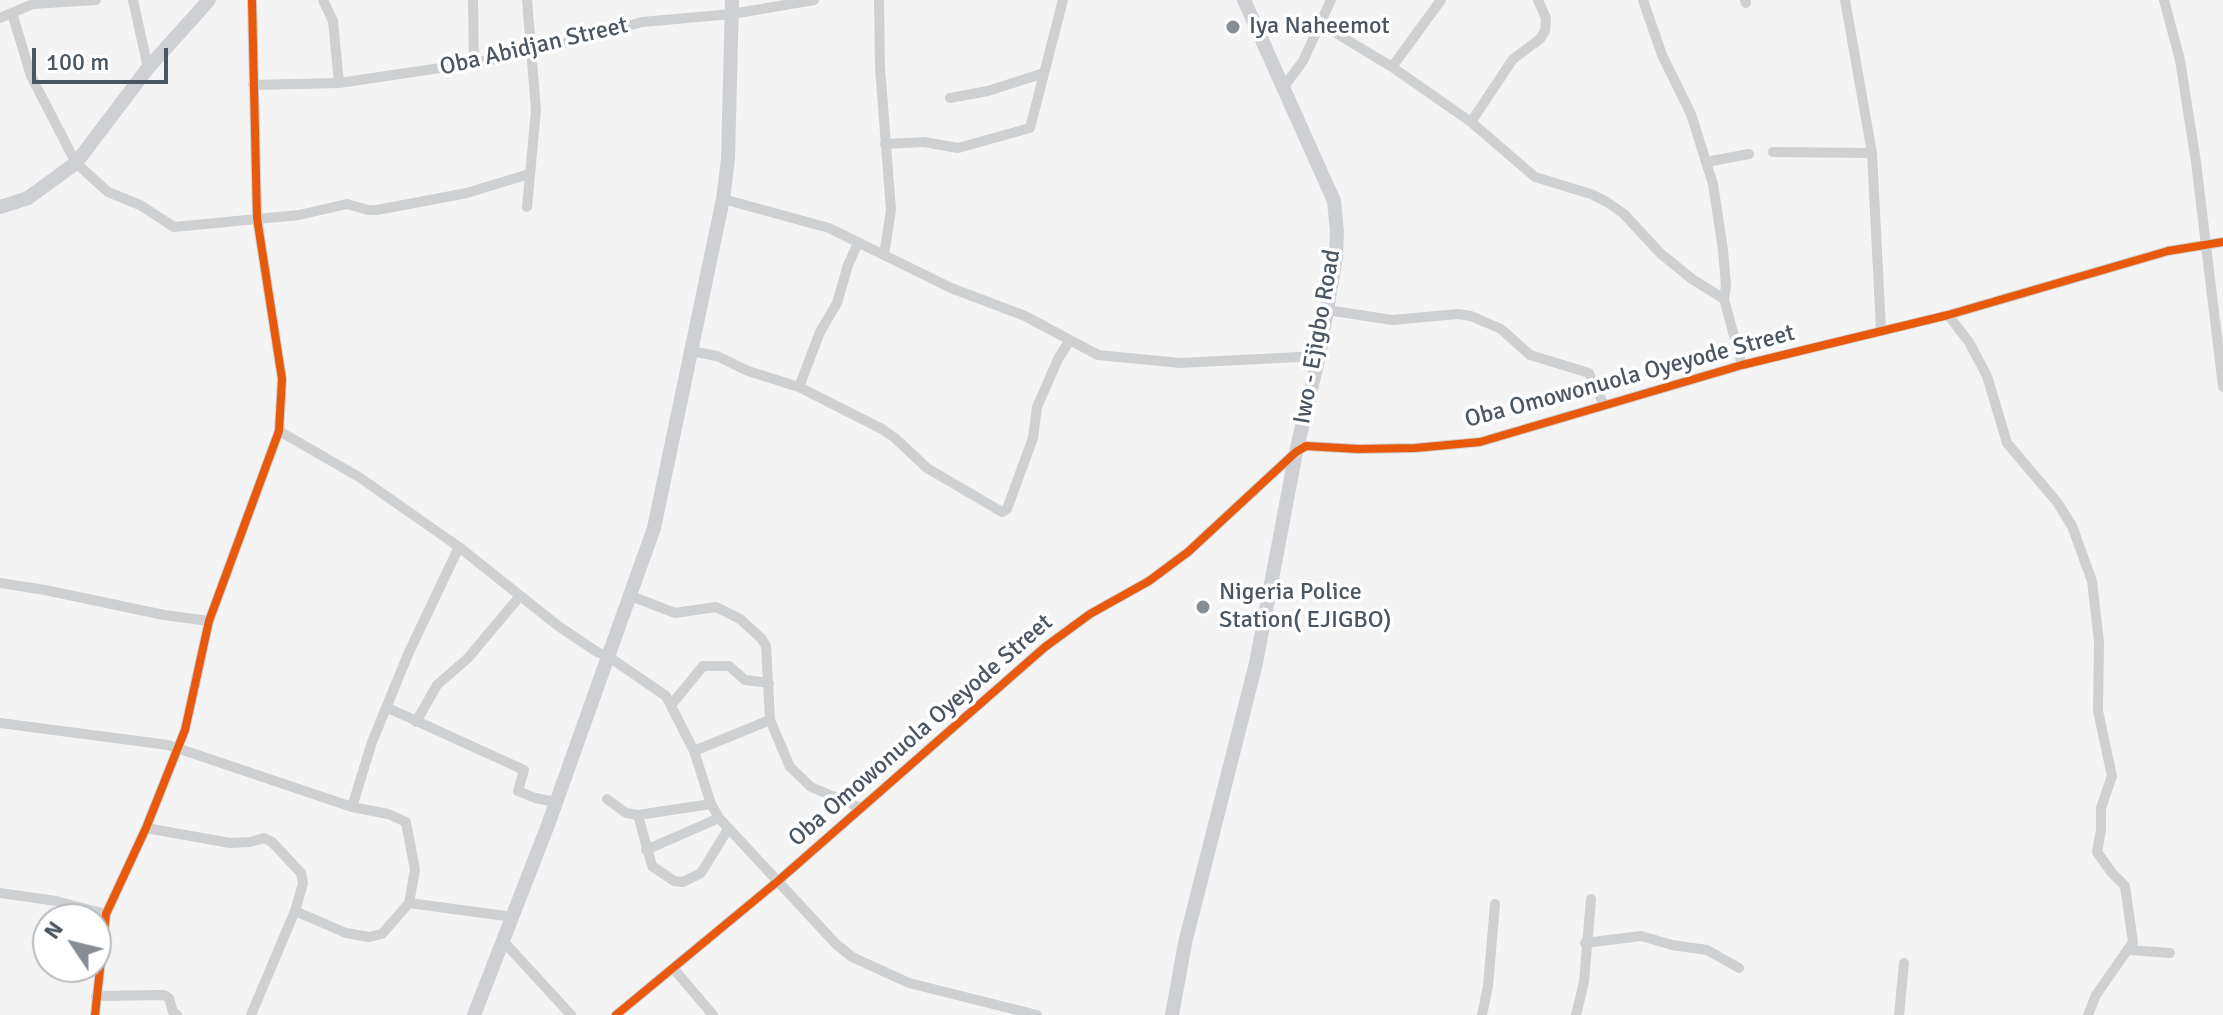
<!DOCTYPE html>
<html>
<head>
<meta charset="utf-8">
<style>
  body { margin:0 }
  #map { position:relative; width:2223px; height:1015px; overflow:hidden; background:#f4f4f4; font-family:Signika,sans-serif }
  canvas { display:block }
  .north { position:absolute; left:32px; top:903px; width:80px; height:80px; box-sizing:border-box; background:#fff; border:2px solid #b7bbc0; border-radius:50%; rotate:305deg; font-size:22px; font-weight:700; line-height:32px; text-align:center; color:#4a5661 }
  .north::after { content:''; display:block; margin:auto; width:28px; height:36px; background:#868d94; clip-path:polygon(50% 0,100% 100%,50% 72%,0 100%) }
  .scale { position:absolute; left:32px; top:48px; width:136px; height:36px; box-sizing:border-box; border:4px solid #4a5661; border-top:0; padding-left:10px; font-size:24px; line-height:28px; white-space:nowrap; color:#4a5661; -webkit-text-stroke:6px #fff; paint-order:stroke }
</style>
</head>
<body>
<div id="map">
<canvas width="2223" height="1015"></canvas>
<div class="north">N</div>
<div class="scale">100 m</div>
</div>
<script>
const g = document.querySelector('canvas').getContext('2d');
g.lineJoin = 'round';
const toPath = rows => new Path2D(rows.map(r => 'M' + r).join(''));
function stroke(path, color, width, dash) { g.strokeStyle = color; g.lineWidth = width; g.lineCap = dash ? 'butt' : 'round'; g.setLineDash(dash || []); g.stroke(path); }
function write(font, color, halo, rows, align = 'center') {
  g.font = font + ' Signika,sans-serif'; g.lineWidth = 7; g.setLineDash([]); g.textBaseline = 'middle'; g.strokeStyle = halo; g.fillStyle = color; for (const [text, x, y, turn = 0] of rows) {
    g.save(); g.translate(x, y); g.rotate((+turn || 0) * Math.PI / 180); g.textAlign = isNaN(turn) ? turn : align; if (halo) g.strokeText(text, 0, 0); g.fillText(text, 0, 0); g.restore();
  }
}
stroke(toPath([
  [133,0,148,68],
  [323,0,333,21,339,83],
  [473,0,474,63],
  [879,0,880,67,891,210,884,255],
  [1643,0,1662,55,1691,114,1713,184,1723,250,1726,286,1724,299,1742,365],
  [1745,0,1746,3],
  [1845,0,1872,153,1881,330],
  [2164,0,2180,60,2196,162,2223,387],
  [12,13,31,76,76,163,108,192,140,205,174,227,299,215,347,204,368,210,377,210,467,193,529,174],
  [0,18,33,4,96,0],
  [1321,24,1392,67,1471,122,1535,177,1591,194,1607,202,1624,214,1660,253,1692,279,1724,299],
  [1392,67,1441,0],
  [253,85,339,83,474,63,531,52,642,22,732,14,814,0],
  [1283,88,1303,61,1331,0],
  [950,98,988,91,1044,73],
  [1471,122,1513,59,1540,39,1545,31,1546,18,1538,0],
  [885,144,924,142,958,148,1030,128,1063,0],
  [1773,152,1872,153],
  [1706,162,1749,154],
  [723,199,829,228,951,288,1025,316,1098,355,1180,363,1319,356],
  [527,207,536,110,527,0],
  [1327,310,1392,320,1458,314,1471,316,1501,329,1530,355,1589,373,1604,405],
  [1948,315,1969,342,1987,376,2007,443,2057,502,2072,526,2092,581,2099,642,2098,711,2112,776,2101,808,2101,830,2097,852,2112,873,2125,886,2133,942,2096,995,2088,1015],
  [691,351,717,356,748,371,799,387,882,429,895,438,927,468,1002,512,1007,509,1033,438,1037,407,1058,359,1070,340],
  [799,387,820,332,837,303,848,265,858,243],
  [279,431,359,477,459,547,557,625,597,652,609,657,666,696,694,751,711,804,719,818,836,944,852,957,909,983,1037,1015],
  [0,583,45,590,164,615,209,621],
  [631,596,675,613,716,607,740,619,761,638,766,646,770,720,790,767,811,787,861,808],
  [672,704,703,666,729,666,745,680,769,683],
  [388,708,524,770,518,791,535,798,556,802],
  [416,722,437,685,468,658,520,596],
  [0,723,168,745,352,807,388,814,406,822,415,870,409,903,382,934,369,937,346,933,295,911],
  [694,751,770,720],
  [607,799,626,813,638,815,711,804],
  [352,807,372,742,409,652,459,547],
  [638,815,652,866,674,881,683,882,701,873,728,829],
  [146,828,230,843,250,842,264,838,272,842,301,873,303,883,295,911,251,1015],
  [646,850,719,818],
  [0,893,56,901,106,914],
  [409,903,513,917],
  [504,942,571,1015],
  [1585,943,1641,936,1672,945,1707,950,1739,968],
  [2130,950,2170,953],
  [673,968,713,1015],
  [96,996,164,995,169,998,173,1012,177,1015],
  [95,1015,106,914,146,828,185,730,209,621,279,431,282,379,257,218,252,0],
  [616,1015,778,881,1045,647,1090,614,1149,581,1188,552,1296,452,1306,446,1358,449,1415,448,1480,442,1742,365,1948,315,2168,251,2223,242],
  [1482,1015,1488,986,1495,904],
  [1576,1015,1584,982,1591,899],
  [1899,1015,1904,963]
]), '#ced0d2', 10);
stroke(toPath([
  [0,207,28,198,76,163,148,68,209,0],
  [474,1015,548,825,654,528,723,199,728,159,732,0],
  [1172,1015,1185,943,1256,663,1296,452,1319,356,1336,257,1337,232,1334,201,1244,0]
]), '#ced0d4', 14);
stroke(toPath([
  [95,1015,106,914,146,828,185,730,209,621,279,431,282,379,257,218,252,0],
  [616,1015,778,881,1045,647,1090,614,1149,581,1188,552,1296,452,1306,446,1358,449,1415,448,1480,442,1742,365,1948,315,2168,251,2223,242]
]), '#e8590c', 8);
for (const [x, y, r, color] of [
  [1233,27,8,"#868d94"],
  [1203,607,8,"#868d94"]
]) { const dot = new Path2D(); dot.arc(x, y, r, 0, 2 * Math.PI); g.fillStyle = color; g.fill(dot); stroke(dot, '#fff', 3); }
write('24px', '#4a5661', '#fff', [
  ["Iya Naheemot",1249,27],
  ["Nigeria Police",1219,593],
  ["Station( EJIGBO)",1219,621]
], 'left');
write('24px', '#4a5661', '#fff', [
  ["Oba Abidjan Street",534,47,-13],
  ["Iwo - Ejigbo Road",1318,337,-80],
  ["Oba Omowonuola Oyeyode Street",1630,377,-15],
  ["Oba Omowonuola Oyeyode Street",921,731,-41]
]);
</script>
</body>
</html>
